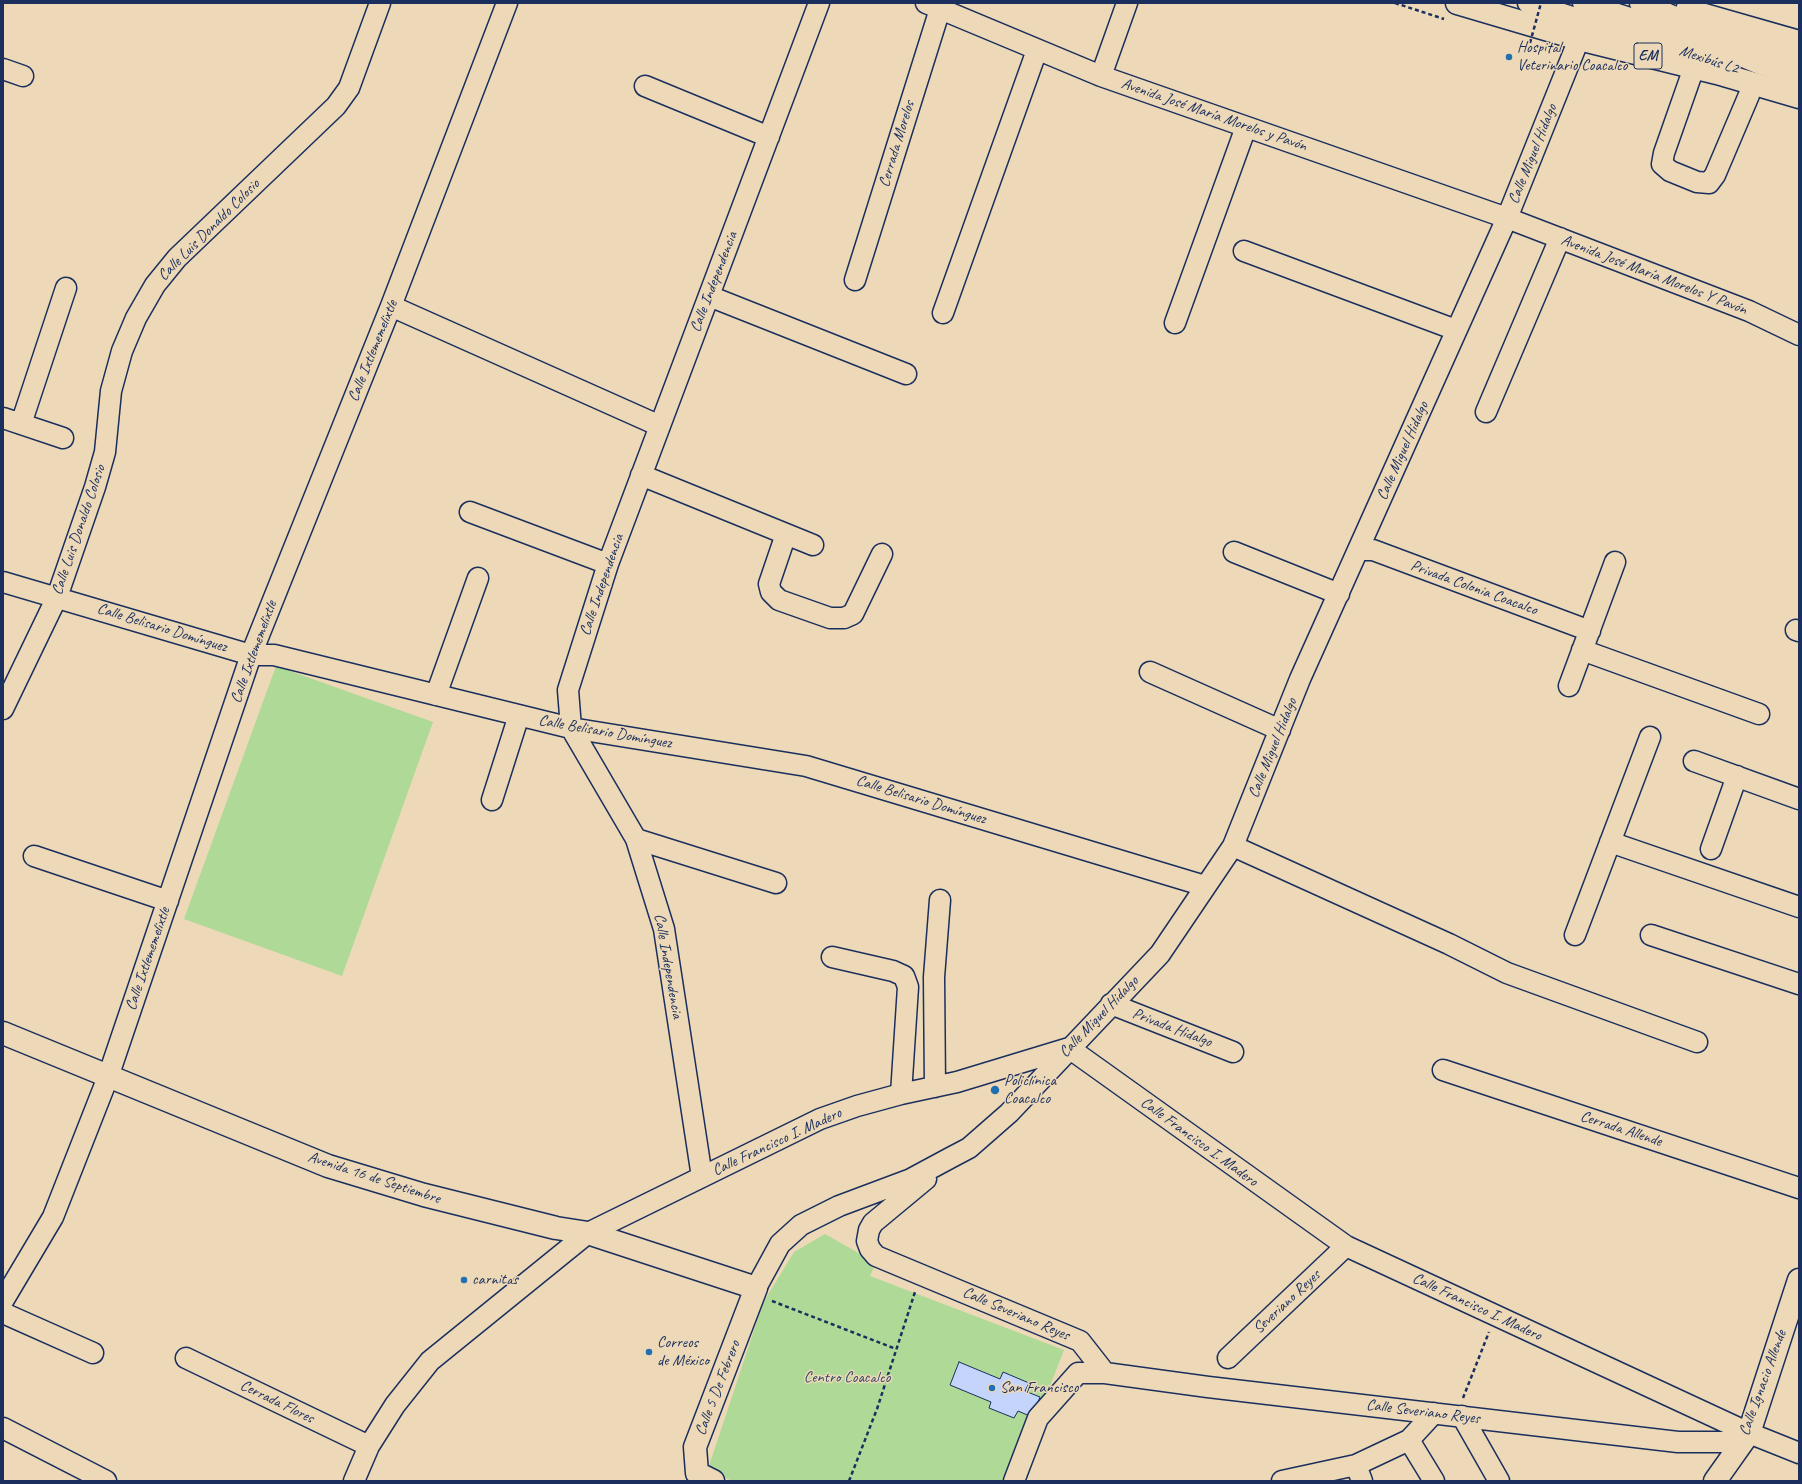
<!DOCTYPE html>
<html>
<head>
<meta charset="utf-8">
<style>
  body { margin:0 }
  #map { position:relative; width:1802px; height:1484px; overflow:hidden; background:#edd9b7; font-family:Caveat,sans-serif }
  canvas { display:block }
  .frame { position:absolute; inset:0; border:4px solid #1b2f5e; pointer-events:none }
</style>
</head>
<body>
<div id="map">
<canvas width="1802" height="1484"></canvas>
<div class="frame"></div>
</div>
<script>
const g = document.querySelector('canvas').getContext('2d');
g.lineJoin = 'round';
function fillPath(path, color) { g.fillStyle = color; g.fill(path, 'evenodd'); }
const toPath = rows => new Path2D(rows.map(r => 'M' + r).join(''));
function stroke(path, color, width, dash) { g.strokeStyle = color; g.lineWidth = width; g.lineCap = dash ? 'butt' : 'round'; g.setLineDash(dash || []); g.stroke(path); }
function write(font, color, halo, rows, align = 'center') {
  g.font = font + ' Caveat,sans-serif'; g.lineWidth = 3; g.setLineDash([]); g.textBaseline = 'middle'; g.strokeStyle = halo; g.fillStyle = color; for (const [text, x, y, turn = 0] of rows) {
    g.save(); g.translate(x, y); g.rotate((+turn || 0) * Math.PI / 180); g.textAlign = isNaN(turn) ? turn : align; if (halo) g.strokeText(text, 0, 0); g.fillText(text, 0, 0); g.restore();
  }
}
fillPath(toPath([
  [276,666,433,722,342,976,184,919],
  [825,1234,876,1263,870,1276,1064,1350,1013,1481,732,1481,708,1469,763,1303,794,1252]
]), '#afd996');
const building = toPath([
  [959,1362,1000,1379,1003,1372,1029,1383,1025,1391,1040,1397,1032,1417,1018,1411,1014,1418,989,1408,991,1402,950,1385,959,1362]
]);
fillPath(building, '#c4d4fb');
stroke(building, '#1b2f5e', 1);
const minor = toPath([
  [926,3,1101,76,1507,218,1749,311,1799,335],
  [1528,3,1724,65],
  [1583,3,1717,46,1760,64,1799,77],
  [3,69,23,76],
  [1101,76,1127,3],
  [1691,76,1664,153,1662,164,1670,171,1697,182,1709,183,1715,175,1749,95],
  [645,86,769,137],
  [1244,251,1456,330],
  [855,280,940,9],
  [709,296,906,374],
  [391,306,660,426],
  [943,313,1037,50],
  [1175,323,1246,127],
  [1486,412,1560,238],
  [3,418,63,438],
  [21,424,66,288],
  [641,475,813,545],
  [470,512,608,564],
  [786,534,769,584,771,592,779,600,830,618,844,618,853,614,882,554],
  [1358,550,1373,550,1590,631],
  [1234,552,1339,594],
  [3,582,251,655,274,655,571,728,806,766,1205,886],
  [1796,630,1799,631],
  [1582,650,1759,714],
  [1150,672,1280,730],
  [1569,686,1615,562],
  [436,695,478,578],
  [3,709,57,597,95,487,105,452,111,391,122,351,136,318,155,285,177,258,336,106,349,88,380,3],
  [1694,761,1799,799],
  [492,800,519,715],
  [636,839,776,883],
  [1610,842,1799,907],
  [1233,846,1449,944,1507,973,1697,1042],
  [1711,849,1737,776],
  [34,856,168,901],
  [1575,935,1650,737],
  [1651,935,1799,984],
  [832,957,893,971,904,976,908,987,901,1094],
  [1111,1004,1233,1052],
  [1069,1048,1346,1246,1749,1433,1799,1453],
  [1443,1070,1799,1188],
  [935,1087,934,977,940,900],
  [702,1177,664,929,636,839,571,728,568,690,608,564,819,3],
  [926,1179,873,1223,869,1230,867,1241,870,1249,876,1256,1080,1341,1105,1373],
  [756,1288,780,1244,801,1225,839,1206,911,1179,950,1158,969,1148,1009,1113,1160,954,1233,846,1300,679,1507,218,1579,39],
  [3,1301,53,1217,108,1077,251,655,391,306,507,3],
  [3,1313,93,1353],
  [186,1358,369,1446],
  [1228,1358,1346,1246],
  [1462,1416,1499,1481],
  [3,1428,106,1481],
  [1409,1440,1434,1481],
  [1356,1465,1362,1481],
  [354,1481,369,1446,395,1405,430,1361,588,1233,820,1119,857,1106,901,1094,957,1082,1069,1048],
  [1014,1481,1038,1418,1078,1373,1105,1373,1208,1387,1678,1442,1742,1442],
  [1282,1481,1356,1465,1409,1440,1434,1413]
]);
const major = toPath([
  [1457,3,1579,39,1717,73,1799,97],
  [1641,3,1729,42,1799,64],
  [1687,10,1799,42],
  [3,1033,328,1166,424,1195,556,1228,588,1233,756,1288,695,1447,697,1473,713,1481],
  [1715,1481,1749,1433,1799,1280]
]);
stroke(minor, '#1b2f5e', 23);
stroke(major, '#1b2f5e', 25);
stroke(toPath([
  [1395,3,1444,19],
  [772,1301,896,1349],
  [1463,1398,1489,1332],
  [849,1481,877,1409,915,1292]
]), '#1b2f5e', 2.5, [4, 3]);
stroke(minor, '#edd9b7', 20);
stroke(major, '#edd9b7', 22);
stroke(toPath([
  [1530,43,1541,3]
]), '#1b2f5e', 2.5, [4, 3]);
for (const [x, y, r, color] of [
  [1509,57,4,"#1f6fb2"],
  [995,1090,5,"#1f6fb2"],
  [464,1280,4,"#1f6fb2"],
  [649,1352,4,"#1f6fb2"],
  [992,1388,4,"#1f6fb2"]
]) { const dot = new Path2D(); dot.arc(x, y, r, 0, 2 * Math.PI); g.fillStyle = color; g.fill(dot); stroke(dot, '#edd9b7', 1.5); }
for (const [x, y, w] of [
  [1648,56,28]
]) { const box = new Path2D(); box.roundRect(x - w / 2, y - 13, w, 26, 3); g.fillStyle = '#edd9b7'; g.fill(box); stroke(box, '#1b2f5e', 1); }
write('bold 15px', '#1b2f5e', null, [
  ["EM",1648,56]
]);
write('16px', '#1b2f5e', '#edd9b7', [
  ["Hospital",1517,48],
  ["Veterinario Coacalco",1517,66],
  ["Policlínica",1004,1081],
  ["Coacalco",1004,1099],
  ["carnitas",472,1280],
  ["Correos",657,1343],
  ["de México",657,1361],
  ["San Francisco",1000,1388]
], 'left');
write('16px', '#1b2f5e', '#edd9b7', [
  ["Mexibús L2",1709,60,18],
  ["Avenida José María Morelos y Pavón",1214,115,19],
  ["Cerrada Morelos",897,144,-73],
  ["Calle Miguel Hidalgo",1533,154,-68],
  ["Calle Luis Donaldo Colosio",209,230,-45],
  ["Avenida José María Morelos Y Pavón",1654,275,21],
  ["Calle Independencia",714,282,-69],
  ["Calle Ixtlememelixtle",373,351,-68],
  ["Calle Miguel Hidalgo",1403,451,-66],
  ["Calle Luis Donaldo Colosio",79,530,-71],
  ["Calle Independencia",602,585,-71],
  ["Privada Colonia Coacalco",1474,588,20],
  ["Calle Belisario Domínguez",162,628,17],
  ["Calle Ixtlememelixtle",254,652,-70],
  ["Calle Belisario Domínguez",605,732,10],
  ["Calle Miguel Hidalgo",1273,748,-68],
  ["Calle Belisario Domínguez",921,800,17],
  ["Calle Ixtlememelixtle",148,959,-71],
  ["Calle Independencia",668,966,80],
  ["Calle Miguel Hidalgo",1099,1017,-46],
  ["Privada Hidalgo",1172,1028,21],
  ["Cerrada Allende",1621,1129,18],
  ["Calle Francisco I. Madero",777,1142,-25],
  ["Calle Francisco I. Madero",1199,1142,36],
  ["Avenida 16 de Septiembre",374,1178,18],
  ["Severiano Reyes",1287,1302,-43],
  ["Calle Francisco I. Madero",1477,1307,25],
  ["Calle Severiano Reyes",1016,1314,23],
  ["Calle Ignacio Allende",1763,1383,-70],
  ["Calle 5 De Febrero",718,1388,-69],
  ["Cerrada Flores",277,1402,26],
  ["Calle Severiano Reyes",1423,1412,7]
]);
write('16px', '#314866', '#edd9b7', [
  ["Centro Coacalco",847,1378]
]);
</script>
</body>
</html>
